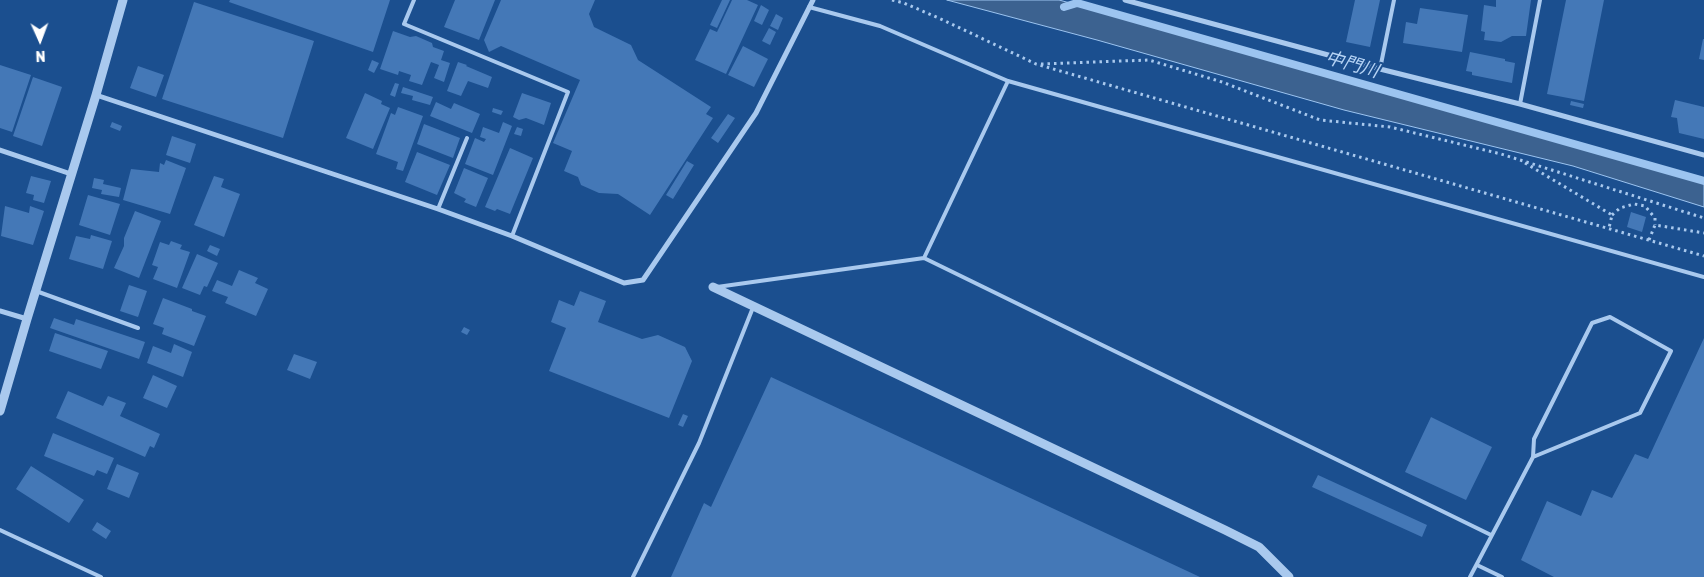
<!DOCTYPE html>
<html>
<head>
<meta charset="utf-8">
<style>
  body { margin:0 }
  #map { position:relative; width:1704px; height:577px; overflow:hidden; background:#1b4f8f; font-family:Rubik,sans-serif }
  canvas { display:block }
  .north { position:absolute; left:15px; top:15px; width:50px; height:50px; -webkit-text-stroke:4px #1b4f8f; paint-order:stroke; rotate:178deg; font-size:14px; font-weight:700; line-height:20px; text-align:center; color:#fff }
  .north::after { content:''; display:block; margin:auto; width:18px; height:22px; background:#fff; clip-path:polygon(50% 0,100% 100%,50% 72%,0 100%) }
</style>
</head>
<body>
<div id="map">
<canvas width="1704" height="577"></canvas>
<div class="north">N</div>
</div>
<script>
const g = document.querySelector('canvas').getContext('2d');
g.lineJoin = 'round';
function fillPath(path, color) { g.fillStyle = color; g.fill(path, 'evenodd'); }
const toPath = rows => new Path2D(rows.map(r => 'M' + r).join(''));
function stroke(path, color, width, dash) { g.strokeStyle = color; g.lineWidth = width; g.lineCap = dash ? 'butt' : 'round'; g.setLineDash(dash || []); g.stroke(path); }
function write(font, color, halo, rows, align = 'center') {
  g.font = font + ' Rubik,"Noto Sans JP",sans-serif'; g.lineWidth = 4; g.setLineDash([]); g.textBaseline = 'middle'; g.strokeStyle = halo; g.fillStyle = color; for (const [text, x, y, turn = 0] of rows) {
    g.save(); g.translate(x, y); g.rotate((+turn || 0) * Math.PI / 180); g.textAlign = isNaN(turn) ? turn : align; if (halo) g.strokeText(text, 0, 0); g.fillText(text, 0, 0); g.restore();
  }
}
const water = toPath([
  [947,0,1059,0,1226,45,1704,181,1704,207,1573,166,1344,110,1097,40,947,0]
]);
fillPath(water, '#3c6290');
stroke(water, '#9cc4f0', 1);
stroke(toPath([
  [1064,7,1077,3,1704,181]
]), '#9cc4f0', 8);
fillPath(toPath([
  [230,0,390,0,373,52,229,2],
  [455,0,495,0,479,40,444,27],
  [501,0,595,0,589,14,594,27,631,45,638,60,711,107,706,114,713,118,650,215,618,194,599,193,581,185,578,177,564,171,572,151,553,143,580,80,501,46,489,52,484,40],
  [722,0,730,0,717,28,710,25],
  [732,0,747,0,758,5,726,74,695,60,710,29,717,32],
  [1355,0,1380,0,1370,47,1346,42],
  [1496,0,1531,0,1526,36,1512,36,1501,42,1484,40,1485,32,1481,31,1484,5,1496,7],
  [1566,0,1604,0,1584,101,1547,94],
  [194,2,314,41,283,138,162,99],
  [761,5,769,10,762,25,754,21],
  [1420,8,1468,15,1462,52,1403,43,1406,22,1417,24],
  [776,14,783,18,778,30,770,26],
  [769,28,776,32,770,45,762,41],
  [393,31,410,37,416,36,432,43,433,47,444,51,441,60,450,63,444,82,434,78,439,65,431,62,422,85,409,81,411,75,399,71,398,75,380,69],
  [1703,39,1704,39,1704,60,1699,59],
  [743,46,768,59,754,87,728,75],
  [1470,52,1505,59,1505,61,1515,63,1512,83,1472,75,1472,72,1466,71],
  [372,60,379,63,374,73,368,70],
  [458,62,467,65,466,66,492,77,488,88,468,81,461,96,447,91],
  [0,65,31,75,12,132,0,128],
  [138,66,164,75,156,97,130,88],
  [33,77,62,87,42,146,13,136],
  [395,83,399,84,395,97,390,95],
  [403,87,433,97,430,105,412,100,413,96,401,93],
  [365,93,382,101,381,104,390,108,373,149,346,138],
  [522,93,551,103,544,125,526,118,519,120,513,117],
  [1675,100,1704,107,1704,139,1679,133,1677,118,1671,117],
  [1571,101,1584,104,1583,108,1570,105],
  [436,102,451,109,454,103,480,114,472,133,430,116],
  [398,107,423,116,403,171,396,169,398,162,376,154,391,113,395,115],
  [493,108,503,111,501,115,492,112],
  [728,114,735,118,718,143,711,138],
  [112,122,122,126,120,131,110,127],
  [503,122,512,126,493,175,465,164,475,138,484,142,486,139,480,137,483,127,499,133],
  [424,124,460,138,453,158,417,144],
  [517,127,523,129,521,136,514,134],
  [172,136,196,144,190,163,166,155],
  [510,148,533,158,510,214,497,209,495,211,485,207],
  [417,152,450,165,437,195,405,182],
  [166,160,186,168,170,214,123,200,131,169,159,172,160,163,164,165],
  [687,161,694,165,673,199,666,195],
  [464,168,488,178,476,207,464,202,466,199,454,193],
  [31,176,51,181,44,203,33,200,34,195,26,193],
  [214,176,224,179,221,187,240,194,224,237,194,225],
  [94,178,104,180,103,184,121,188,119,197,101,194,102,190,92,188],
  [88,195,120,204,110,235,79,225],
  [5,206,29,213,30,206,44,211,33,245,1,236],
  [135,211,161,221,139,278,114,268,124,246,124,238],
  [1631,212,1646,217,1642,232,1627,227],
  [91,235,112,241,103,269,69,259,76,236,90,239],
  [171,241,182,245,180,249,190,252,177,288,153,279,158,267,152,265,160,242,169,245],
  [210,245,220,249,217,256,207,251],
  [197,254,218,263,207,287,204,286,200,295,182,288],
  [239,270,258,278,255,283,268,289,256,316,225,303,228,297,212,291,217,280,232,286],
  [129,285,147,291,138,317,120,311],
  [580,291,606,301,598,322,642,339,658,335,685,347,692,361,669,418,549,371,566,328,551,322,559,300,574,306],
  [163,298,192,309,192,311,206,316,194,346,162,334,164,328,153,324],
  [54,318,74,325,76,319,145,342,139,359,50,328],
  [464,327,470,330,467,335,461,332],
  [55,333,108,351,101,369,49,351],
  [1704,338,1704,577,1554,577,1521,560,1547,501,1581,516,1592,490,1612,498,1635,454,1648,459],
  [174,344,192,352,183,377,147,363,153,346,171,353],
  [294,354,317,362,310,379,287,370],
  [153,375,177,386,167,408,143,398],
  [771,377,1200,577,671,577,704,503,711,507],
  [68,391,103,406,108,396,126,403,120,416,160,434,154,448,150,446,145,457,56,418],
  [683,414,688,416,683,427,678,425],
  [1431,417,1492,447,1466,500,1405,472],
  [53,433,114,458,107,474,97,470,94,476,44,456],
  [117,464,139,473,129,498,107,489],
  [31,466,84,500,69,523,16,489],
  [1318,475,1427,525,1422,537,1312,487],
  [97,522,111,531,106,539,92,530]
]), '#4478b7');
stroke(toPath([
  [892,0,904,3,943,20,1036,64,1704,256],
  [1041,64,1149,60,1222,82,1320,120,1390,127,1501,154,1704,218],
  [1525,163,1612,215,1609,228],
  [1612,215,1620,208,1634,204,1645,206,1655,218,1655,225],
  [1649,240,1655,225,1704,233]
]), '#a9c9ee', 3, [2.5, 4]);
stroke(toPath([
  [414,0,404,24,568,92,512,236],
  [809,7,880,26,1008,81,924,258],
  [1380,69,1394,0],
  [1008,81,1704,277],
  [1520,104,1540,0],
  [438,209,467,138],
  [717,287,924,258,1491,535],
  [36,291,138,328],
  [0,530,101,577],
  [1477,565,1502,577],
  [633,577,699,443,752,310],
  [1470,577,1533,457,1534,439,1592,323,1610,317,1671,351,1640,413,1533,457]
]), '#a9c9ee', 4);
stroke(toPath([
  [1125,0,1380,69,1520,104,1704,155],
  [96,95,438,209,512,236,624,283,643,280,756,113,813,0],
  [0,150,71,174],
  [0,311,27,319]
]), '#a9c9ee', 5);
stroke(toPath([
  [713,287,1225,530,1259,547,1289,577],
  [0,411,27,319,96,95,123,0]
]), '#a9c9ee', 9);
write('italic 18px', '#b5d3f5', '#1b4f8f', [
  ["中門川",1352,65,16]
]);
</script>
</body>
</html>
